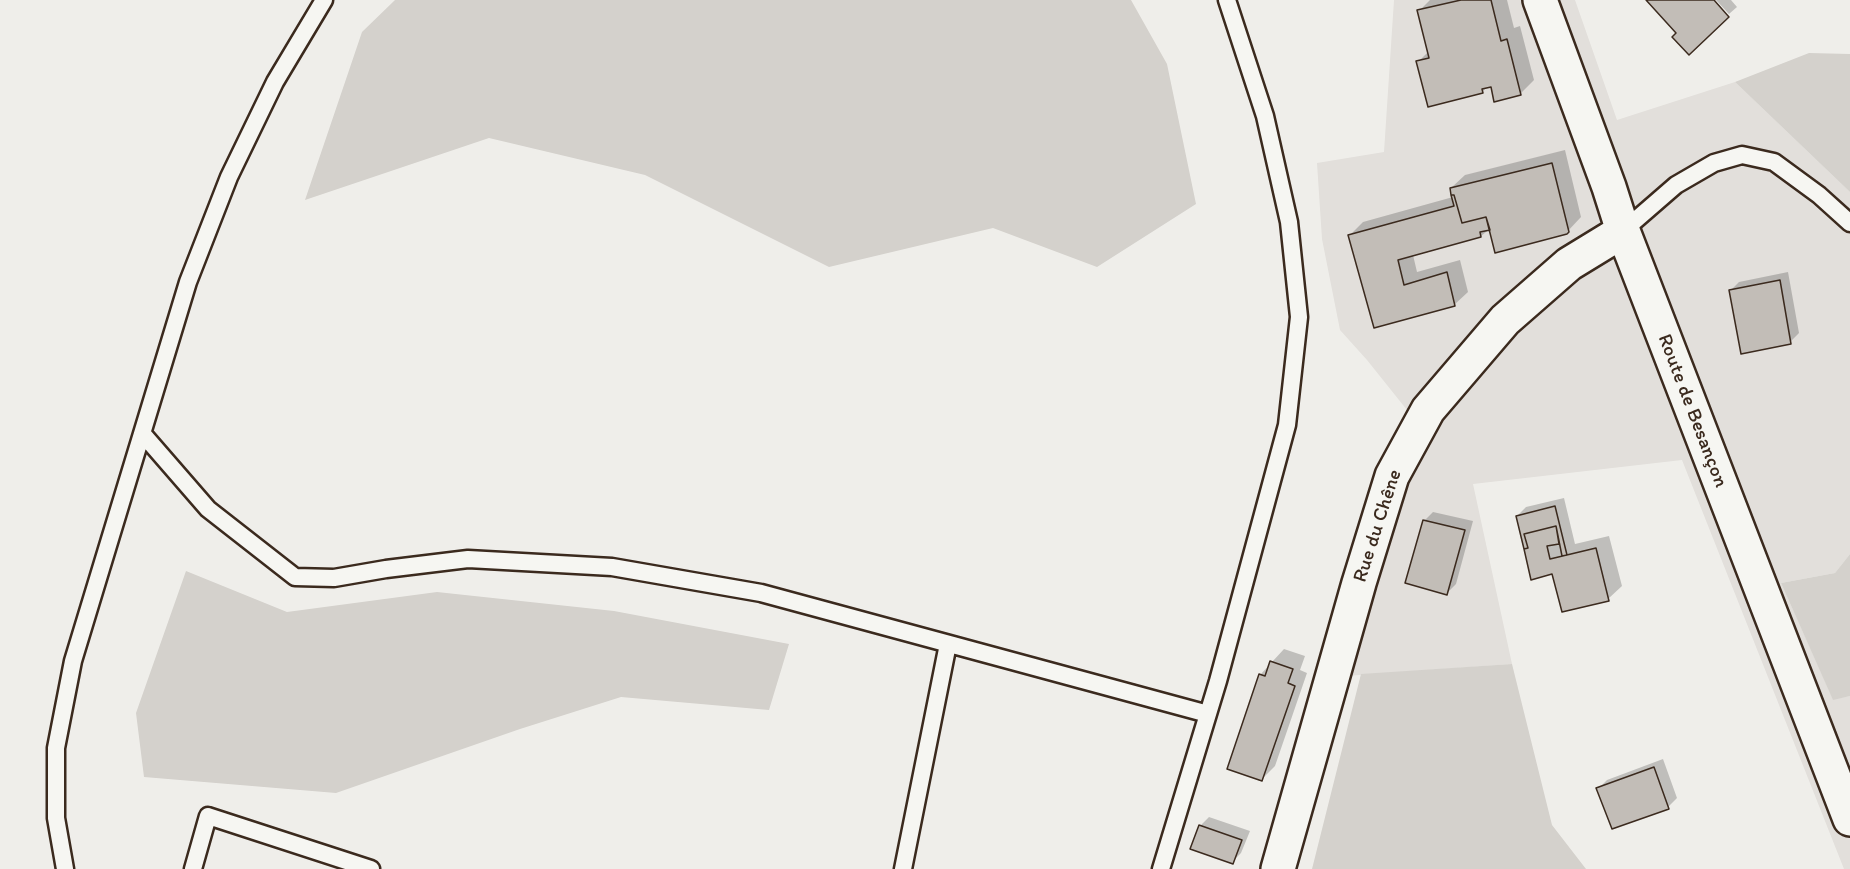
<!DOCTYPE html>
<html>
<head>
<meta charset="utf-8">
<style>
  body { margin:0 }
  canvas { display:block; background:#efeeea }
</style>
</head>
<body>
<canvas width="1850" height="869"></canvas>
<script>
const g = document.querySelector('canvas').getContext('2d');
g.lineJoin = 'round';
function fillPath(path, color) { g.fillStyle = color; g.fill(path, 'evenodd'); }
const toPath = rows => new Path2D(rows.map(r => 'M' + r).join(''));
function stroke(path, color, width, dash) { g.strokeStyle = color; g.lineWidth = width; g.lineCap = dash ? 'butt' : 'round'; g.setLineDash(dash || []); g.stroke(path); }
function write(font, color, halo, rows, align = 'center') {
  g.font = font + ' Itim,sans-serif'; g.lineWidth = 4.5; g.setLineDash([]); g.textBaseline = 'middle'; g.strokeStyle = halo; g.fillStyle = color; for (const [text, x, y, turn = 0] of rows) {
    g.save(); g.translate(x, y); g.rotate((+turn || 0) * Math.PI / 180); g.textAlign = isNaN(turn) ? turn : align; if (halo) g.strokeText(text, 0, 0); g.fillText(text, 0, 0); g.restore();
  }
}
fillPath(toPath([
  [1394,0,1575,0,1617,120,1735,82,1850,192,1850,554,1835,573,1781,583,1833,699,1850,696,1850,869,1844,869,1682,460,1473,484,1512,664,1318,678,1377,476,1407,410,1367,360,1340,330,1322,239,1317,163,1384,152]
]), '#e2dfdb');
fillPath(toPath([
  [395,0,1131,0,1167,64,1196,204,1097,267,993,228,829,267,645,175,489,138,305,200,362,32],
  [1809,53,1850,54,1850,192,1735,82],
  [1850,554,1850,696,1833,700,1781,583,1835,573],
  [186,571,287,612,437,592,614,611,789,644,769,710,621,697,520,729,336,793,144,777,136,713],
  [1512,664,1552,825,1586,869,1312,869,1361,674]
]), '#d4d1cc');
fillPath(toPath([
  [1430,0,1507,0,1514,28,1520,26,1534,80,1520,94,1493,85,1488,86,1482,92,1418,62,1429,51,1419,11],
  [1716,0,1731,0,1737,7,1729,14],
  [1565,150,1581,217,1566,233,1491,228,1481,236,1413,255,1417,272,1460,260,1468,292,1454,305,1375,326,1350,235,1363,222,1453,197,1451,188,1465,175],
  [1788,272,1799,333,1790,342,1730,291,1739,282],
  [1564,498,1575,544,1609,536,1622,586,1608,599,1553,573,1517,516,1526,507],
  [1433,512,1473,521,1456,584,1447,593,1424,521],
  [1284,649,1305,656,1300,670,1307,673,1275,766,1262,779,1260,675],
  [1663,759,1677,798,1668,807,1598,789,1607,780],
  [1209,817,1250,831,1241,853,1232,862,1200,826]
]), '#0003');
const building = toPath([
  [1461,0,1491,0,1501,41,1507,39,1521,95,1494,102,1491,87,1482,89,1483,93,1428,107,1416,61,1429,58,1417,10,1461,0],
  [1646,0,1714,0,1729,17,1689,55,1672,37,1676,33,1646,0],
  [1552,163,1569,232,1567,234,1495,253,1486,217,1462,223,1454,195,1451,195,1450,188,1552,163],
  [1451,195,1454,195,1462,223,1486,217,1490,230,1480,232,1481,237,1398,260,1404,285,1447,272,1455,306,1374,328,1348,235,1454,206,1451,195],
  [1780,280,1791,344,1741,354,1729,290,1780,280],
  [1555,506,1567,555,1562,556,1556,526,1524,534,1528,548,1524,549,1516,516,1555,506],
  [1423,520,1465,530,1447,595,1405,583,1423,520],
  [1556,526,1559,544,1547,546,1550,559,1596,548,1609,601,1562,612,1552,574,1531,580,1524,549,1528,548,1524,534,1556,526],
  [1270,661,1293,669,1288,683,1295,686,1262,781,1227,769,1259,674,1265,676,1270,661],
  [1654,767,1669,809,1612,829,1596,788,1654,767],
  [1199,825,1242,840,1233,864,1190,849,1199,825]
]);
fillPath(building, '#c2bdb7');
stroke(building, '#3b2a1e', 1.5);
const service = toPath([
  [1623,231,1676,185,1714,163,1742,155,1774,162,1819,195,1850,223],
  [142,433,208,509,295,577,334,578,386,569,468,559,612,567,761,593,1208,714],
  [65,869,56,818,56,748,73,661,188,282,229,177,275,82,324,0],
  [193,869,208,816,371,869],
  [903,869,948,644],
  [1161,869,1218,681,1287,425,1299,317,1289,222,1284,200,1265,116,1227,0]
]);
const minor = toPath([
  [1540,0,1609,187,1623,231,1850,819],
  [1278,869,1359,583,1392,476,1428,410,1505,320,1569,264,1623,231]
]);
stroke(service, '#3b2a1e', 21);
stroke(minor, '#3b2a1e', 38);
stroke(service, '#f6f6f2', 16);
stroke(minor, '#f6f6f2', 33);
write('20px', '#3b2a1e', '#f6f6f2', [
  ["Route de Besançon",1692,411,69],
  ["Rue du Chêne",1378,526,-72]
]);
</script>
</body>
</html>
